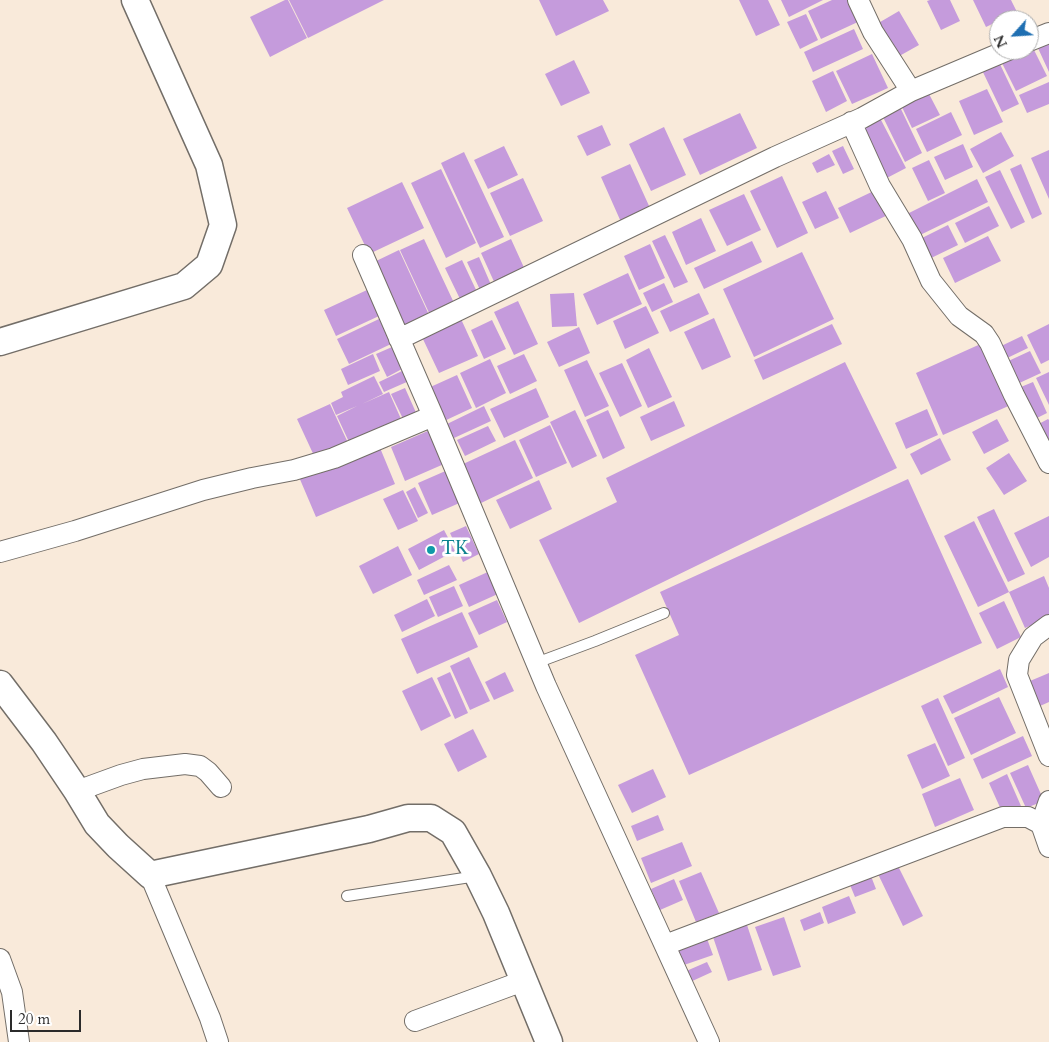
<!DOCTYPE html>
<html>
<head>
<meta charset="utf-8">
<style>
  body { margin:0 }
  #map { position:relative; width:1049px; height:1042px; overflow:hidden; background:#f9eada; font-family:Cardo,serif }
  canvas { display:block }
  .north { position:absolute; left:989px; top:10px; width:50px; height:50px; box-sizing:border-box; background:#fff; border:1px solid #aaa; border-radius:50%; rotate:244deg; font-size:14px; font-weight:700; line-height:20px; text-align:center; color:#2b2b2b }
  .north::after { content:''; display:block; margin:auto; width:18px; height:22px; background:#1f6fb2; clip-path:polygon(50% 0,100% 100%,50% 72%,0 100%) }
  .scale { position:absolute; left:10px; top:1010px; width:71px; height:22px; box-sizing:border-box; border:2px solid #2b2b2b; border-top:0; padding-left:6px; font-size:15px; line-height:18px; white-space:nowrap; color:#2b2b2b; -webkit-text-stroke:4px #fff; paint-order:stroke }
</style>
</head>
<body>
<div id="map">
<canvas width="1049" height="1042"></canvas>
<div class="north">N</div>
<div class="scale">20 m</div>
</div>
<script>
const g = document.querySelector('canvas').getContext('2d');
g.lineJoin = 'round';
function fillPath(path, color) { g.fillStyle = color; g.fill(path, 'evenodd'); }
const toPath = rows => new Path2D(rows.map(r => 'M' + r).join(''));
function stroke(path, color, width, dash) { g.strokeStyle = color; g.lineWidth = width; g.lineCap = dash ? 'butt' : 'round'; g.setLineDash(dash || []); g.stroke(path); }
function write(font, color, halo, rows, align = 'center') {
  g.font = font + ' Cardo,serif'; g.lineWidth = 5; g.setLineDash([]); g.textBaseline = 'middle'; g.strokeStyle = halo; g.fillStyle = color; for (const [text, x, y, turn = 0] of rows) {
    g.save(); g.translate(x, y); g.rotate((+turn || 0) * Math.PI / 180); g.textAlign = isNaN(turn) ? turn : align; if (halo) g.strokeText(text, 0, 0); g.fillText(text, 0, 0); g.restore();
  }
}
fillPath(toPath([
  [285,0,288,0,307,38,270,57,250,17],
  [289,0,384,0,308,38],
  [539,0,603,0,609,11,556,36],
  [739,0,768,0,780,25,756,36],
  [781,0,823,0,789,17],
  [832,0,851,0,860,21,821,39,808,11],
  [930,0,950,0,960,21,941,30,927,1],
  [973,0,1011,0,1017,12,986,27],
  [899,11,919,45,894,59,875,25],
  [806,14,818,40,800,49,787,22],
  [854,29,863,49,813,72,804,52],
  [1049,40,1049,72,1037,46],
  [1033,48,1047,76,1016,91,1002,63],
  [872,54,888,88,852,104,836,71],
  [574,60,590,93,561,106,545,74],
  [998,60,1019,104,1002,112,981,68],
  [833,71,847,101,826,112,812,81],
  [1049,82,1049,104,1027,113,1019,95],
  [987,89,1003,122,974,135,959,101],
  [929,94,940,115,912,128,902,107],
  [900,107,922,153,905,162,882,115],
  [951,112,962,135,927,152,916,129],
  [740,113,757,148,700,175,683,139],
  [880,118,906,168,883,180,857,130],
  [602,125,611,145,587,156,577,136],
  [664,127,686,175,651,191,629,144],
  [1001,132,1014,156,983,173,970,149],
  [963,144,973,167,945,180,934,157],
  [504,146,518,175,488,189,474,160],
  [843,146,854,169,843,174,832,151],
  [1049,150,1049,199,1031,158],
  [464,152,504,237,480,248,441,163],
  [829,154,835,165,817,173,812,163],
  [929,160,945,193,928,201,912,168],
  [630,164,650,208,621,222,601,177],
  [1021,164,1042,214,1032,219,1010,169],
  [441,169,476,243,446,258,411,183],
  [1000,170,1025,222,1011,229,985,177],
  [782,176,808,233,777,248,750,191],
  [523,178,543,221,510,236,490,193],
  [977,179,988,202,916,237,905,215],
  [402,182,424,228,369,254,347,208],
  [880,188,892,213,850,233,838,208],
  [826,191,839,218,815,229,802,202],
  [744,194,761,230,727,246,709,210],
  [989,206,999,226,965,243,955,223],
  [701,218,716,251,686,265,672,232],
  [948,225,958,245,927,260,918,240],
  [665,235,688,282,674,288,652,241],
  [988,236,1001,261,955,283,943,258],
  [424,239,455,305,431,317,400,250],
  [511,239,526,272,496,286,481,253],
  [752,241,762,262,704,289,694,268],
  [650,244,665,278,639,290,624,256],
  [399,250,430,317,403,330,372,263],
  [802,252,834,319,754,357,723,289],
  [479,257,492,287,481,292,467,262],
  [462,260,477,292,460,299,445,268],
  [628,273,642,304,597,325,583,294],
  [664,283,673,302,652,312,643,293],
  [367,290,379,316,336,336,324,310],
  [574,293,577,326,552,327,550,294],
  [699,293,709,314,670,332,660,311],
  [518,301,538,344,514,355,494,312],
  [646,306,659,333,625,349,613,321],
  [714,318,731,357,702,370,684,332],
  [379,319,391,344,349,364,337,339],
  [461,319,478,356,439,373,422,337],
  [492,320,506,349,484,359,471,330],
  [832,324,842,344,763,380,754,360],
  [1049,324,1049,360,1041,364,1027,335],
  [579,327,590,353,559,367,547,342],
  [1022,336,1028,348,1001,361,995,349],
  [985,342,1013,404,943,435,916,373],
  [392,347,402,369,387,377,376,354],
  [649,348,672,397,648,408,626,360],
  [1030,351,1041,373,1015,385,1004,363],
  [373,354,380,371,348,385,341,369],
  [524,354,537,381,510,394,497,366],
  [490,359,506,393,476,408,460,373],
  [587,360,609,406,585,417,564,370],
  [845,362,897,468,579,623,539,540,617,502,606,478],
  [622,363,642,406,620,417,599,373],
  [404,370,409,381,384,392,379,382],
  [1049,372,1049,405,1036,378],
  [457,375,472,408,442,422,426,389],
  [374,376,383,394,362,404,389,392,401,419,349,442,337,416,357,406,336,415,331,403,343,397,341,392],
  [1033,382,1047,413,1031,421,1016,389],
  [405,388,418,417,405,423,391,394],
  [536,388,549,417,504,438,490,409],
  [674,401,685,426,651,441,640,417],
  [330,404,349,445,316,460,297,419],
  [484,406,491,421,454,438,447,424],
  [927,409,938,435,906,449,895,423],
  [575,410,597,456,572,468,550,422],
  [608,410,625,448,603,459,586,420],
  [997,419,1009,441,984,454,972,432],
  [1048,419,1049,420,1049,455,1035,426],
  [550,425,567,463,536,477,519,440],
  [488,426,496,441,465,456,457,440],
  [430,430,444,464,405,481,391,447],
  [940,438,951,460,921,475,910,454],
  [515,440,533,478,479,504,461,465],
  [378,443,395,484,316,517,299,477],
  [1009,453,1027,481,1004,495,986,468],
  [450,469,464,501,432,515,418,483],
  [908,479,982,643,689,775,635,655,679,635,660,592],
  [539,480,552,509,510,529,496,500],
  [415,487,428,513,418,518,406,492],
  [403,490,418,521,398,530,383,499],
  [994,509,1025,574,1008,582,977,517],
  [1049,516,1049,557,1031,567,1014,533],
  [974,521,1009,592,978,607,944,536],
  [466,526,479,554,463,562,450,533],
  [444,530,455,551,419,570,408,549],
  [398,546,412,575,373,594,359,566],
  [449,565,457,580,424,595,417,580],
  [490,571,500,593,469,607,459,585],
  [1044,576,1049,588,1049,618,1025,628,1009,592],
  [454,586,463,606,438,617,429,597],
  [427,599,435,616,402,632,394,615],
  [497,600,507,622,479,635,468,613],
  [1004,601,1021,637,997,649,979,613],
  [462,612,478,647,417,674,401,639],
  [469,657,490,701,470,710,450,666],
  [1000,669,1008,687,952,714,943,696],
  [450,672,468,713,455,719,437,678],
  [505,672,514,691,494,700,485,682],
  [1049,673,1049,702,1040,706,1030,681],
  [432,677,451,716,421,731,402,691],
  [999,697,1016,733,971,755,954,718],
  [938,698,965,758,948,766,921,706],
  [473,729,487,757,458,772,444,744],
  [1023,736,1032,756,982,779,973,759],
  [935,743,950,776,922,789,907,755],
  [1028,765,1044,801,1026,808,1010,773],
  [653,769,666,797,632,813,618,785],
  [1007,774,1021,806,1003,814,989,783],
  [960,778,974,810,935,827,922,794],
  [658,815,664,830,637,841,631,826],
  [682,842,692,866,651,883,641,858],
  [897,864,923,916,903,926,878,874],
  [869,871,876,889,855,897,848,880],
  [701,872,719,913,696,922,679,881],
  [674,879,683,900,660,910,651,889],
  [849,896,856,913,828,924,822,907],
  [820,912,824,923,804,931,800,920],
  [784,917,801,967,773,976,755,927],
  [747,925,762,970,728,981,713,937],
  [706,936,713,955,681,966,674,947],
  [707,962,712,972,688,983,684,972]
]), '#c59bdc');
const service = toPath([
  [536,663,595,641,664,613],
  [347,896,477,876]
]);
const minor = toPath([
  [858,0,873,32,911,91],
  [1029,41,1049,33],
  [851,122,880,186,912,239,931,281,959,316,984,334,990,343,1014,395,1049,463],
  [363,255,433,416,546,686,709,1042],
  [399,339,775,157,862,118,911,91,1008,50],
  [0,552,75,531,203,490,252,478,294,470,334,458,433,416],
  [1049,625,1033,637,1019,660,1017,675,1049,756],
  [77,791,121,775,143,769,185,764,200,766,208,772,221,787],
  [1049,801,1041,824,1049,847],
  [150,875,210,1018,218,1042],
  [665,945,1003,817,1028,817,1041,824],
  [0,959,12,992,19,1042],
  [415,1021,523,981]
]);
const tertiary = toPath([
  [0,342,184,286,209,265,223,225,209,165,135,0],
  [0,684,44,742,77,791,97,824,118,846,150,875,369,829,408,818,431,818,453,832,478,876,496,913,549,1042]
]);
stroke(service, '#736e68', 12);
stroke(minor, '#736e68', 22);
stroke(tertiary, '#736e68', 29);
stroke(service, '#fff', 10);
stroke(minor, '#fff', 20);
stroke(tertiary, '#fff', 26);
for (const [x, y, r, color] of [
  [431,550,5,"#0f9aa8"]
]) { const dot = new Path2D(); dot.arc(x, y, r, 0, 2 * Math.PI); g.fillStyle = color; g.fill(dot); stroke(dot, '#fff', 2); }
write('19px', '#0d838f', '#fff', [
  ["TK",441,550]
], 'left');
</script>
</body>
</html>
